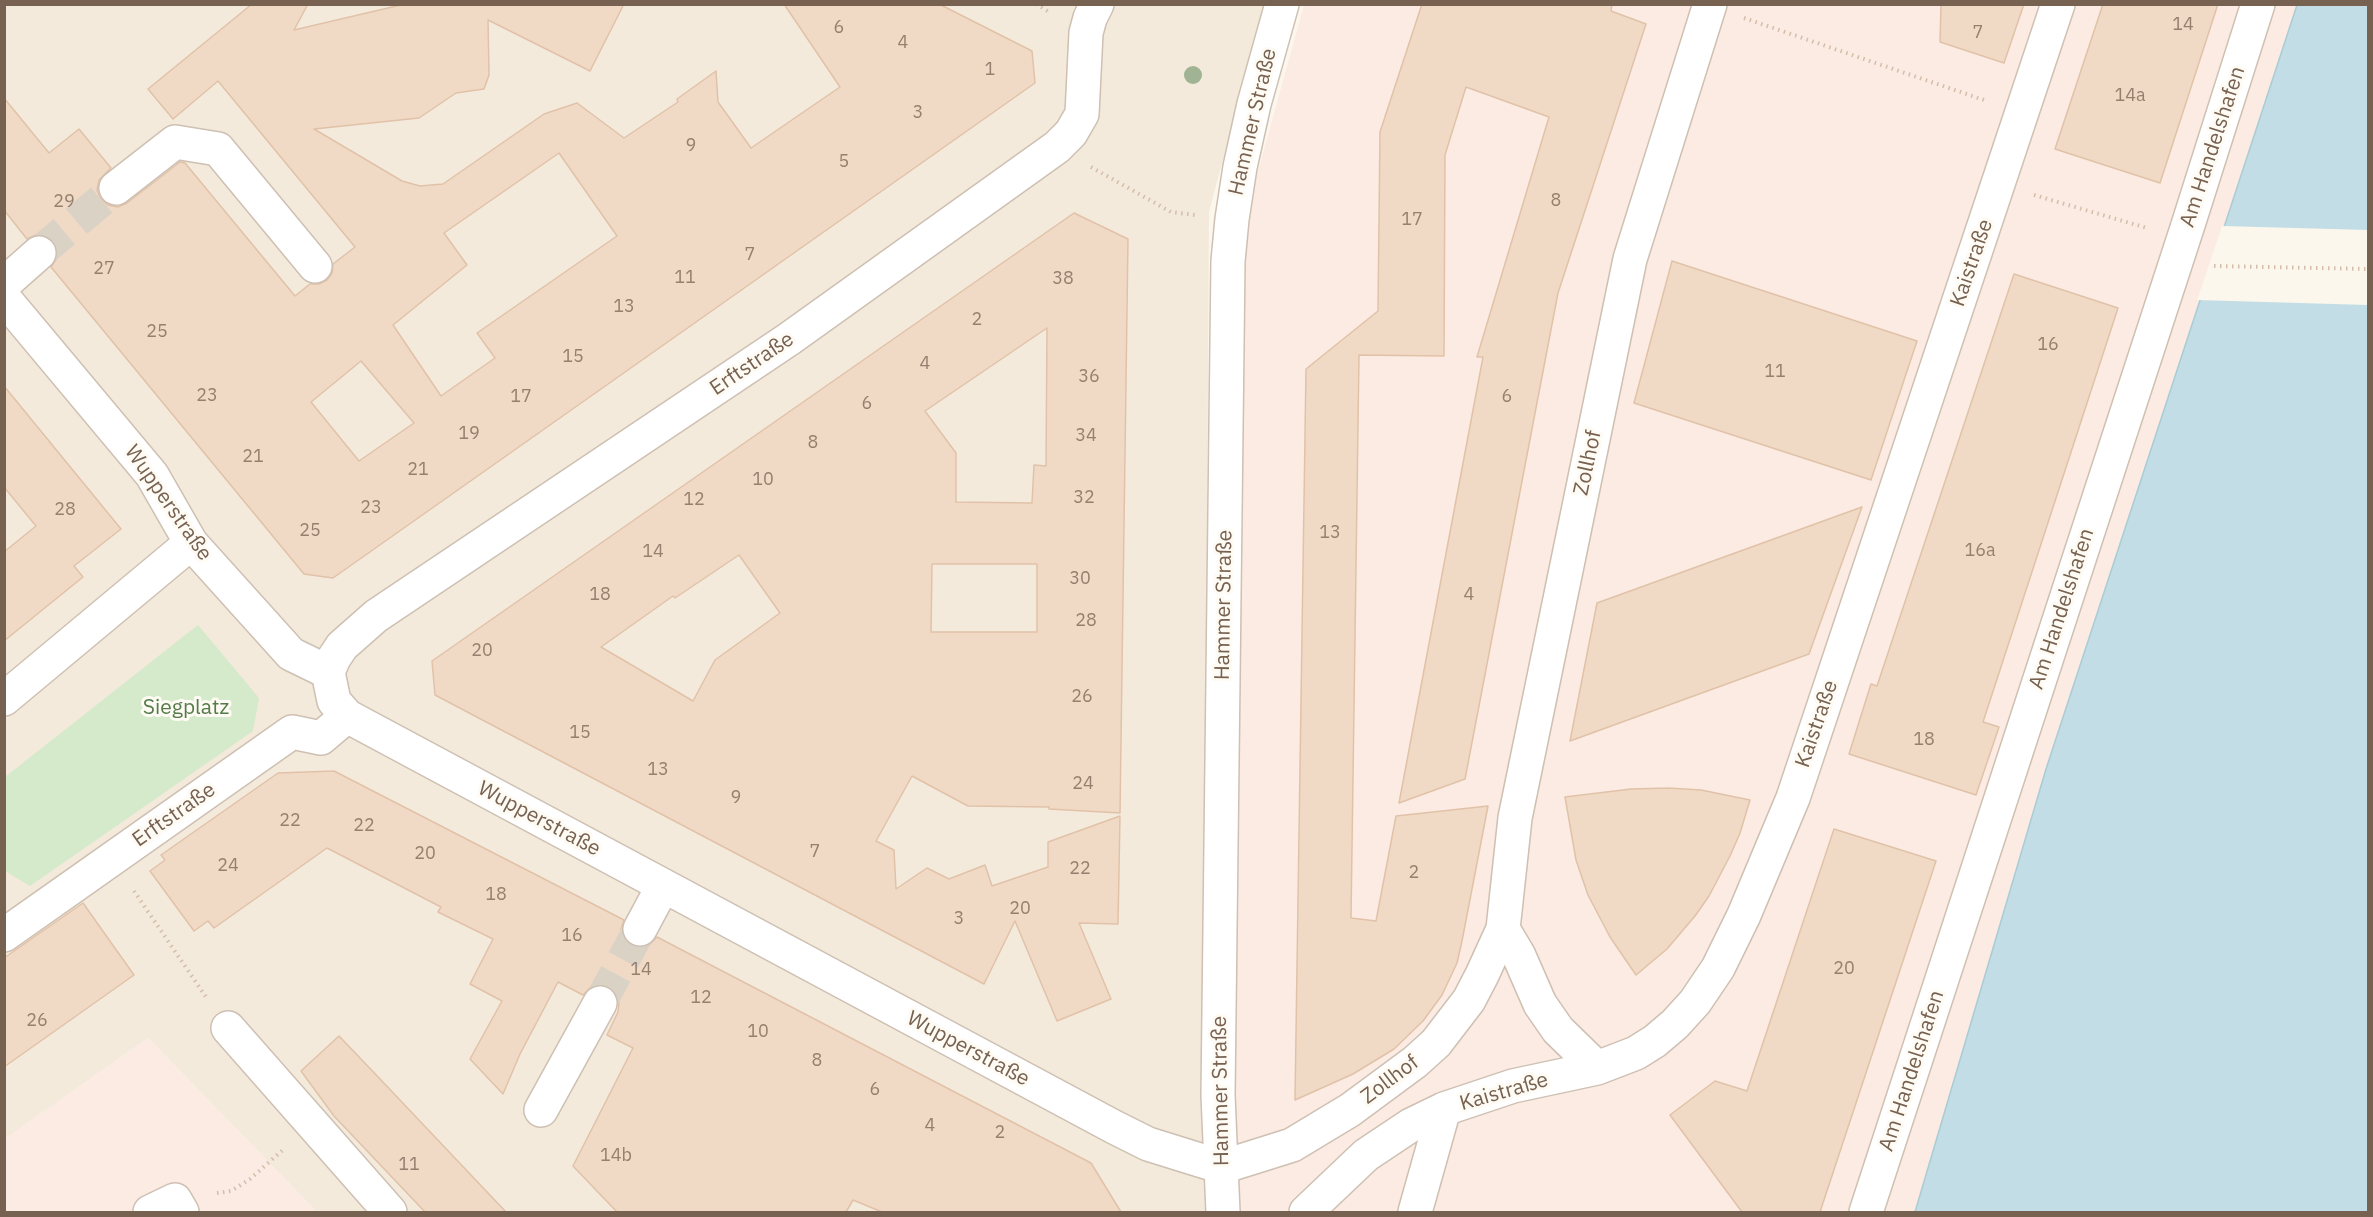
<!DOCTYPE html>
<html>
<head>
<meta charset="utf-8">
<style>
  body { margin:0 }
  #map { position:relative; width:2373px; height:1217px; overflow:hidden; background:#fcf7ed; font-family:"IBM Plex Sans",sans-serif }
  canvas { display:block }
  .frame { position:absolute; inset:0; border:6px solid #776150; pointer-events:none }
</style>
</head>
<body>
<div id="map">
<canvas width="2373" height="1217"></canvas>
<div class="frame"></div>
</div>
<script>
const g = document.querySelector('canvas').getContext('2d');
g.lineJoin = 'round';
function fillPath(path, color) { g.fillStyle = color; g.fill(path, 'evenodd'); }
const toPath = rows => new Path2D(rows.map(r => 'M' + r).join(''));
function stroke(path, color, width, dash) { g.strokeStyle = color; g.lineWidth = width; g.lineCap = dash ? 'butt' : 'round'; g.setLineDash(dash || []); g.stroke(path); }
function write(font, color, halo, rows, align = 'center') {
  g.font = font + ' "IBM Plex Sans",sans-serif'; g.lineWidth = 6; g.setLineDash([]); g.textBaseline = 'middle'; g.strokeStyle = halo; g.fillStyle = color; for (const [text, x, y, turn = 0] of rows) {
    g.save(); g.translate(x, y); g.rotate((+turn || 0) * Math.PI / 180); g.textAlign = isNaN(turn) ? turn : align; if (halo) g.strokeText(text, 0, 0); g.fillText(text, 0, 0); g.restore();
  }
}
fillPath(toPath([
  [5,5,1264,5,1209,212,1204,1053,1206,1212,317,1212,148,1038,5,1139]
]), '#f3eadc');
fillPath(toPath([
  [1304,5,2368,5,2224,1212,1227,1212,1225,1134,1247,211],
  [148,1038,317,1212,5,1212,4,1139]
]), '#fbebe2');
fillPath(toPath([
  [198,625,259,698,253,731,30,886,5,871,5,777]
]), '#d5e9cb');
const water = toPath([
  [2297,5,2368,5,2368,1212,1915,1212,2046,769,2297,5]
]);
fillPath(water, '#c2dde5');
stroke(water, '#a9ccd6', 1.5);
fillPath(toPath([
  [2222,226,2368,230,2368,305,2197,300]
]), '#fcf7ed');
const building = toPath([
  [252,4,308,4,294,30,405,4,624,4,590,71,488,20,489,75,484,89,456,93,419,118,314,129,402,181,420,186,443,184,544,114,577,103,624,138,678,102,677,99,716,71,718,102,751,148,840,87,784,4,939,4,1032,51,1035,83,333,578,304,574,51,267,57,258,57,250,53,241,44,235,36,235,27,239,4,210,4,98,49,153,79,129,111,168,99,180,97,190,101,199,108,205,118,207,127,203,180,162,185,163,295,296,310,284,319,284,327,280,332,273,333,264,355,247,218,81,173,119,148,89,252,4],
  [559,153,617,236,477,333,495,358,441,396,393,325,467,265,444,233,559,153],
  [361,361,414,423,359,461,311,402,361,361],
  [1422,4,1612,4,1611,11,1646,24,1558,293,1465,779,1399,803,1483,357,1477,357,1549,117,1466,87,1445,155,1444,356,1359,355,1351,918,1376,921,1396,816,1488,806,1462,941,1457,963,1442,995,1423,1021,1394,1049,1353,1074,1295,1100,1306,369,1378,311,1380,132,1422,4],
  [1941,4,2024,4,2004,63,1940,42,1941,4],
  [2103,4,2218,4,2160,183,2055,149,2103,4],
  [1074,213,1128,239,1120,813,1049,809,1049,807,968,806,912,776,876,841,894,850,896,889,927,868,949,879,985,865,992,886,1048,867,1048,842,1120,816,1118,924,1079,923,1111,999,1057,1021,1015,921,984,984,435,695,432,661,1074,213],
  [1047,328,1046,466,1034,465,1032,503,956,502,956,453,925,411,1047,328],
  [739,555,780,613,715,660,693,701,601,647,673,596,675,598,739,555],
  [932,564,1037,564,1037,632,931,632,932,564],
  [1672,261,1917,341,1871,480,1634,403,1672,261],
  [2014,274,2118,308,1983,722,1999,727,1976,795,1849,754,1871,684,1877,686,2014,274],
  [4,386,121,529,74,566,83,577,4,641,4,552,36,526,4,487,4,386],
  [1862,507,1809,654,1570,741,1597,603,1862,507],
  [334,771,624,920,621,929,624,938,632,946,640,948,649,945,657,937,1091,1163,1121,1212,882,1212,853,1200,846,1212,617,1212,573,1166,633,1048,607,1035,618,1012,619,1003,616,994,610,987,600,984,591,987,583,995,558,982,520,1054,503,1094,470,1059,502,1001,470,984,493,939,438,912,441,907,327,848,214,928,208,921,194,931,150,871,165,860,161,855,278,773,334,771],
  [1668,788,1701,790,1750,800,1740,833,1730,856,1709,896,1695,916,1667,949,1636,975,1610,937,1588,895,1576,860,1565,797,1631,789,1668,788],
  [1834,829,1936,861,1820,1212,1742,1212,1670,1115,1715,1081,1747,1091,1834,829],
  [83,903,134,975,4,1067,4,958,83,903],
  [339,1036,381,1080,506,1212,425,1212,334,1116,301,1071,339,1036]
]);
fillPath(building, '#f0dac6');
stroke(building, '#e1c2a8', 1.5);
stroke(toPath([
  [39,253,116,188],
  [600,1003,640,929]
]), '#dbd2c6', 33, [33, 16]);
const minor = toPath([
  [116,188,175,142,218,149,315,266],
  [4,284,39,253],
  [4,298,152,475,191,543,291,654,328,672],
  [328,672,334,658,342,646,376,616,789,339,1057,147,1071,133,1082,114,1086,33,1090,18,1097,4],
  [328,672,334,701,347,716,360,723,1114,1127,1148,1144,1222,1167],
  [4,699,191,543],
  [640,929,663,886],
  [4,935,292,732,321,738,347,716],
  [228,1028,390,1212],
  [1597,1068,1558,1030,1540,1004,1519,956,1503,929,1515,818,1630,259,1710,4],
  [541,1110,600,1003],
  [1222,1167,1292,1145,1350,1110,1415,1062,1436,1043,1469,1000,1482,975,1503,929],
  [150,1212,175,1200,182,1212],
  [1223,1212,1218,1095,1228,261,1232,219,1240,167,1254,104,1282,4],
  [1306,1212,1366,1155,1411,1125,1444,1109,1513,1086,1597,1068,1636,1053,1655,1041,1675,1024,1695,1002,1718,968,1744,915,1793,798,2058,4],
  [1415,1212,1444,1109],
  [1866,1212,2188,225,2258,4]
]);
stroke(minor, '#cec0b2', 36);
stroke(toPath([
  [1036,4,1051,13],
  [1744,18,1984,100],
  [1091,167,1171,212,1195,215],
  [2034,195,2147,228],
  [2214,266,2368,269],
  [134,891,206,997],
  [217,1193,231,1191,250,1179,284,1149]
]), '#d5bda9', 4, [1.5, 4.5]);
stroke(minor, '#fff', 33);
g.fillStyle = '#a0b393';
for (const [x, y] of [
  [1193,75]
]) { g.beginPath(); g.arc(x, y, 9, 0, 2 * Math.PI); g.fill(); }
write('18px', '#957f6e', null, [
  ["14",2183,25],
  ["6",839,28],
  ["7",1978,33],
  ["4",903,43],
  ["1",990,70],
  ["14a",2130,96],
  ["3",918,113],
  ["9",691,146],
  ["5",844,162],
  ["8",1556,201],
  ["29",64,202],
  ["17",1412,220],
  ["7",750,255],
  ["27",104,269],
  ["11",685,278],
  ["38",1063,279],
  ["13",624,307],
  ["2",977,320],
  ["25",157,332],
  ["16",2048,345],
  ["15",573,357],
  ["4",925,364],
  ["11",1775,372],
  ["36",1089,377],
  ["23",207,396],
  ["17",521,397],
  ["6",1507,397],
  ["6",867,404],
  ["19",469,434],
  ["34",1086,436],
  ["8",813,443],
  ["21",253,457],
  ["21",418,470],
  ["10",763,480],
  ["32",1084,498],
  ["12",694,500],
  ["23",371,508],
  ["28",65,510],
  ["25",310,531],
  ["13",1330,533],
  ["16a",1980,551],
  ["14",653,552],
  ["30",1080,579],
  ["18",600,595],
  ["4",1469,595],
  ["28",1086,621],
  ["20",482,651],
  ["26",1082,697],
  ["15",580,733],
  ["18",1924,740],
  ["13",658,770],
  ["24",1083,784],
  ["9",736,798],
  ["22",290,821],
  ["22",364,826],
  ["7",815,852],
  ["20",425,854],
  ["24",228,866],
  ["22",1080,869],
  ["2",1414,873],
  ["18",496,895],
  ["20",1020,909],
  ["3",959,919],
  ["16",572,936],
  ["20",1844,969],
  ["14",641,970],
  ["12",701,998],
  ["26",37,1021],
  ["10",758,1032],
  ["8",817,1061],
  ["6",875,1090],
  ["4",930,1126],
  ["2",1000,1133],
  ["14b",616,1156],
  ["11",409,1165]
]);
write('21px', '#776150', '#fefbf4', [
  ["Hammer Straße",1253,122,-77],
  ["Am Handelshafen",2213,147,-72],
  ["Kaistraße",1972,263,-71],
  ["Erftstraße",752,364,-34],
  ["Zollhof",1588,463,-78],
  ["Wupperstraße",168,503,55],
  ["Hammer Straße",1224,605,-89],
  ["Am Handelshafen",2062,609,-72],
  ["Kaistraße",1817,724,-71],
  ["Erftstraße",174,815,-35],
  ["Wupperstraße",539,819,28],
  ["Wupperstraße",968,1049,28],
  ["Am Handelshafen",1912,1071,-72],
  ["Zollhof",1390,1080,-37],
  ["Hammer Straße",1221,1091,-91],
  ["Kaistraße",1504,1092,-16]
]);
write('21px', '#547b49', '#fefbf4', [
  ["Siegplatz",186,708]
]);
</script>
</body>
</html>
